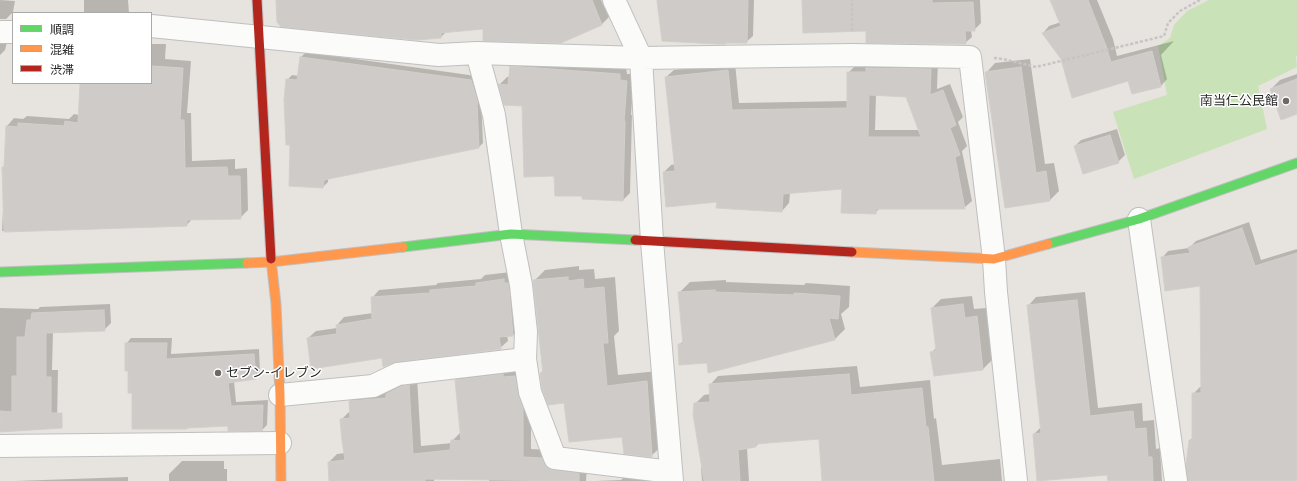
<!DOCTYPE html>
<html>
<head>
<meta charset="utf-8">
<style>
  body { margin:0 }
  #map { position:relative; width:1297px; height:481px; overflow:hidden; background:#e7e3de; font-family:Lato,"Noto Sans JP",sans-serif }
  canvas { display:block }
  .legend { position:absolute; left:12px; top:12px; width:140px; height:72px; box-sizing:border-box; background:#fff; border:1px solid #a9a9a9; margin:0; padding:5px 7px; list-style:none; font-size:12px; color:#292929 }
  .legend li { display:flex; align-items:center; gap:8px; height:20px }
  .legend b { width:20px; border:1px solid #a9a9a9 }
</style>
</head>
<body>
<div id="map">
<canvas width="1297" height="481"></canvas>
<ul class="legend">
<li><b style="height:5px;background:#63d668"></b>順調</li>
<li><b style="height:5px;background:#ff974d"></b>混雑</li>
<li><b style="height:5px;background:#b3261e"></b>渋滞</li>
</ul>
</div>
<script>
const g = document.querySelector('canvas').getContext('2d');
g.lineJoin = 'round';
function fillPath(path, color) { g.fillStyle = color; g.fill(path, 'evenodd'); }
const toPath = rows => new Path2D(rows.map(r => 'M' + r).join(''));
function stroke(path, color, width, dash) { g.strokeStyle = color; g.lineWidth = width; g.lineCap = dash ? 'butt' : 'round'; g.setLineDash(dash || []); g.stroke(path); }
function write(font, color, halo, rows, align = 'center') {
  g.font = font + ' Lato,"Noto Sans JP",sans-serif'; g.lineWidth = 3; g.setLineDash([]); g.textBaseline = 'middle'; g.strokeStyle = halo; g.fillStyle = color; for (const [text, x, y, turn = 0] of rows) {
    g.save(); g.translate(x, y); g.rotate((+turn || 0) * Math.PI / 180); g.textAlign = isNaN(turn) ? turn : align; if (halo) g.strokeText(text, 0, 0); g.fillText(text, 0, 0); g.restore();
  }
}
fillPath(toPath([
  [1209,0,1297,0,1297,56,1296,56,1297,67,1258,86,1267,129,1134,179,1113,112,1167,95,1158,46,1170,38,1174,25,1187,11]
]), '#c9e2b7');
fillPath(toPath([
  [0,0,15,1,13,12,6,19,0,19],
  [84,0,128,0,129,13,84,13],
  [277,0,601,0,609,17,602,24,561,42,484,28,447,31,441,37],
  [658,0,754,0,753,36,746,42,726,42,725,43],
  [803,0,980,0,981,23,974,30,971,30,972,37,965,43,867,30],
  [1051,0,1097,0,1113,39,1117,56,1174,41,1161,55,1167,79,1161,86,1129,80,1062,58,1043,33,1049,26,1061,22],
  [0,37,8,38,5,50,0,55],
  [151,44,166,44,165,59,191,61,187,113,191,113,192,161,235,159,235,169,247,168,248,210,240,218,192,219,186,226,2,231,7,126,14,118,23,119,27,116,69,119,74,114,79,115,81,83,151,83],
  [306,52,476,76,481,98,483,143,479,147,328,178,328,182,323,187,292,144,287,80,292,75,299,76,301,57],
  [1030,59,1045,164,1054,163,1059,191,1050,200,1005,207,986,73,995,63],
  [518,60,626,67,627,74,634,74,631,115,632,115,630,193,623,200,583,194,555,175,523,105,505,104,500,84,507,77,510,77,511,67],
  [938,62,937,89,950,84,963,117,958,122,967,146,962,151,972,201,964,208,880,208,875,213,843,188,790,193,789,203,782,211,718,201,664,172,671,165,675,164,666,77,674,70,735,63,739,103,848,101,848,73,856,65],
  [876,95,907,96,920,130,875,130],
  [1297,74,1297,113,1271,89,1280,80],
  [1117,129,1125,155,1118,162,1075,146,1081,140],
  [1249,222,1261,260,1297,249,1297,481,1189,481,1190,440,1193,437,1193,394,1200,387,1202,387,1201,285,1162,258,1168,251,1189,248,1196,241],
  [579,266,579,270,594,269,595,279,615,277,619,331,614,336,618,375,658,371,663,445,651,456,541,373,544,370,534,281,545,270],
  [511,272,521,327,513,335,507,335,508,341,500,348,383,357,308,338,316,331,337,328,337,325,344,317,373,313,372,298,379,290,436,285,438,283,481,279,485,275],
  [726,280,726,282,804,285,806,283,850,286,849,307,841,314,845,329,834,340,708,362,679,345,684,340,679,293,690,282],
  [1085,292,1098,408,1142,403,1143,421,1154,420,1156,449,1160,448,1162,481,1109,481,1108,474,1034,434,1041,427,1028,306,1036,297],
  [972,296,974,309,986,308,992,360,983,369,934,374,932,352,937,347,932,308,941,299],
  [110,304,111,323,104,330,53,332,52,370,58,370,57,422,0,430,0,308,38,309,40,307],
  [131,338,172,338,171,354,259,349,260,372,255,378,234,381,236,402,268,400,267,425,262,430,229,425,133,392,126,344],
  [857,366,860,387,930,380,934,419,936,418,942,465,1000,459,1002,481,823,481,820,438,759,443,755,447,747,448,749,481,702,481,701,468,703,466,695,404,704,395,710,394,710,385,718,376],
  [523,368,531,399,531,449,550,450,587,465,586,481,489,481,489,478,434,478,434,481,330,481,329,462,337,454,345,453,342,419,350,411,350,401,359,393,390,391,395,386,417,377,421,446,452,443,452,441,461,432,456,380,464,372],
  [182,461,224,461,224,469,227,469,227,481,169,481,169,474],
  [630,471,663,481,596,481,621,480],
  [128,477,128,481,15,481]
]), '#0003');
const building = toPath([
  [276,0,592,0,602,25,561,43,483,41,483,29,441,33,441,38,417,40,281,27,277,22,276,0],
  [657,0,748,0,747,43,725,43,726,44,717,44,662,41,657,0],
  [802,0,932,0,932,3,973,2,975,31,965,31,966,44,866,43,866,31,803,33,802,0],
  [1050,0,1088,0,1106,46,1111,62,1152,51,1161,87,1132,94,1128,81,1072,98,1061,59,1042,33,1061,26,1050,0],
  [300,57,471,80,478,103,477,103,479,148,324,180,323,188,289,186,290,145,286,145,284,100,286,79,297,80,300,57],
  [151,66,183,68,180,120,184,120,185,168,227,167,228,176,240,176,241,219,187,220,187,226,4,232,2,167,4,167,6,126,18,127,18,123,64,126,65,121,78,123,80,83,151,83,151,66],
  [510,66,620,74,620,80,627,81,624,121,625,121,623,201,582,199,582,196,555,196,554,176,524,177,522,106,504,105,498,84,508,85,510,66],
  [1021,67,1036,173,1046,171,1050,201,1005,208,985,72,1021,67],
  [866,68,931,69,930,95,943,90,956,125,950,128,960,155,955,157,965,209,876,209,876,214,841,213,842,189,783,194,782,212,716,208,717,202,666,207,663,172,675,171,665,77,728,70,732,110,847,108,847,72,866,72,866,68],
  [869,95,906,97,921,137,868,137,869,95],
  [1297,79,1297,114,1281,120,1270,89,1297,79],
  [1110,135,1119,163,1083,174,1074,146,1110,135],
  [1242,228,1255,266,1297,253,1297,481,1188,481,1186,466,1189,440,1192,440,1192,393,1201,393,1200,286,1165,291,1161,257,1190,253,1188,247,1242,228],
  [568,277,568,281,583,279,584,289,604,287,608,343,603,343,607,386,647,381,652,457,624,454,622,437,569,442,564,403,548,405,542,389,540,373,543,373,533,280,568,277],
  [504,279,504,283,508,283,509,287,513,336,499,337,501,349,397,362,383,367,382,358,311,369,307,338,337,334,336,325,372,319,371,297,430,293,430,290,476,286,476,283,504,279],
  [715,290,715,292,794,295,794,293,840,296,838,319,829,318,835,340,708,373,707,363,679,365,678,344,683,344,678,292,715,290],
  [1077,300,1090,416,1133,411,1135,429,1146,428,1148,457,1152,457,1153,481,1108,481,1107,475,1037,481,1033,434,1041,433,1027,305,1077,300],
  [963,304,965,318,977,316,983,370,934,376,930,352,936,351,931,308,963,304],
  [104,310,105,331,46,333,46,377,51,377,51,413,62,413,62,428,0,432,0,411,12,412,12,376,17,376,17,337,25,337,27,320,31,320,32,313,104,310],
  [125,343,167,343,166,359,254,354,256,379,228,383,231,406,263,405,262,431,228,431,228,426,187,428,187,429,132,429,132,393,128,393,128,371,125,371,125,343],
  [503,374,503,377,515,376,518,394,523,408,523,457,542,458,547,468,553,470,579,473,579,481,425,479,425,481,329,481,328,462,345,460,342,441,340,419,350,418,349,401,386,398,386,394,402,386,409,385,413,454,450,450,451,440,461,441,455,380,503,374],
  [849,374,851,395,922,388,926,427,928,427,934,481,822,481,819,439,755,444,756,447,738,450,740,481,704,481,693,414,694,403,710,402,709,384,849,374]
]);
fillPath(building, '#cecbc8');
stroke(building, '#d2cfca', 1);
const street = toPath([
  [614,0,641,58,652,241,672,481],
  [151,26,439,55,477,53,641,58,852,55,970,57,994,259,996,292,1016,481],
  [0,32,13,32],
  [477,53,494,115,511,234,521,285,526,332,525,359,530,392,555,458,671,472],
  [1139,219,1176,481],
  [280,395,373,386,398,374,525,359],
  [0,446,280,443]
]);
const fast = toPath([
  [1048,244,1139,219,1297,163],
  [403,247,511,234,635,240],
  [0,272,247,263]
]);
const slow = toPath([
  [852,252,994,259,1048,244],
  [271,259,276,304,280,395,281,481],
  [247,263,271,262,403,247]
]);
const jam = toPath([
  [257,0,271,259],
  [635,240,852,252]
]);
stroke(street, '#c0bfc0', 24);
stroke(fast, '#c0bfc0', 11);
stroke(slow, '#c0bfc0', 11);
stroke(jam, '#c0bfc0', 11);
stroke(toPath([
  [852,31,852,0],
  [994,58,1003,59,1036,67,1164,36,1168,23,1180,11,1200,0]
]), '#c6c5c5', 2.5, [3, 2]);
stroke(street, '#fbfbfa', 22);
stroke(fast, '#63d668', 9);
stroke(slow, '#ff974d', 9);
stroke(jam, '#b3261e', 9);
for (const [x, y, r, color] of [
  [1286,101,4,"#6c6a68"],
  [218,373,4,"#6c6a68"]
]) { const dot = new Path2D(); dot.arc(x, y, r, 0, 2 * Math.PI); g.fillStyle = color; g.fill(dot); stroke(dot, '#fff', 1.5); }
write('13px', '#292929', '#fff', [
  ["南当仁公民館",1278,101],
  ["セブン-イレブン",226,373,"left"]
], 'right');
</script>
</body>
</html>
